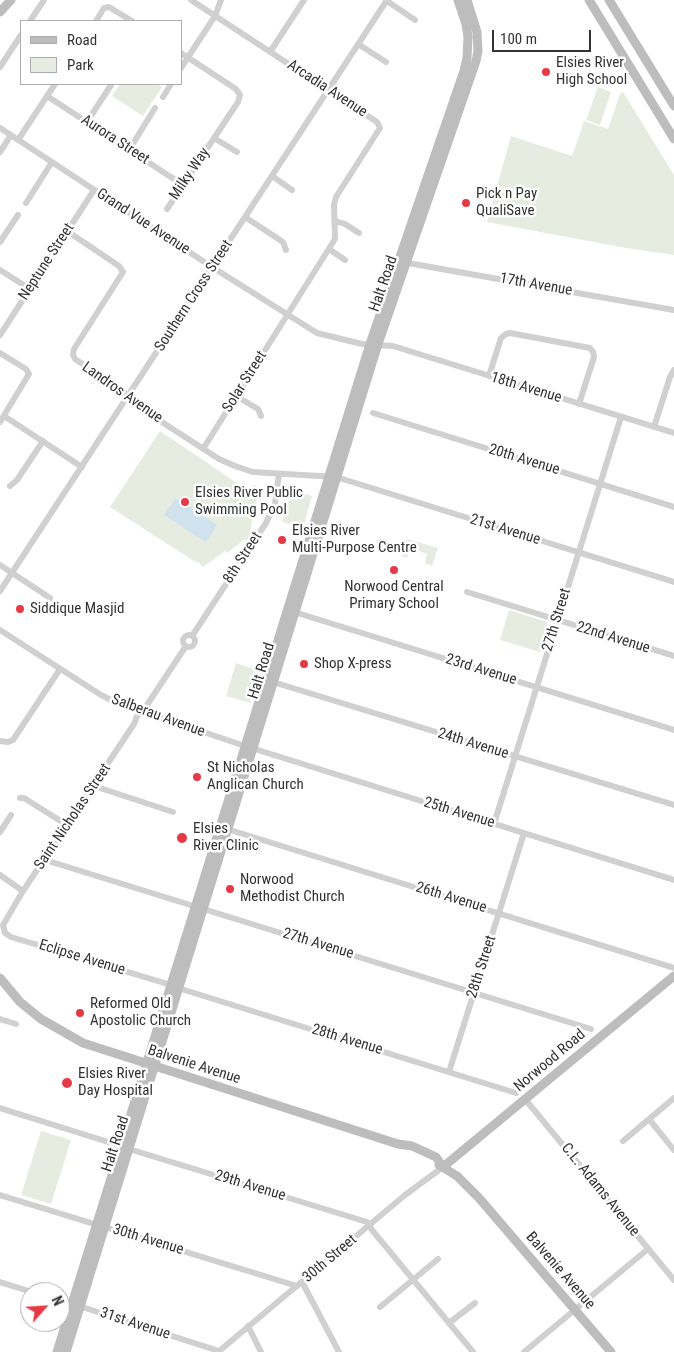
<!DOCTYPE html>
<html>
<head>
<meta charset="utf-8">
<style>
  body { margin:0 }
  #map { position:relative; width:674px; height:1352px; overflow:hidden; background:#fff; font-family:"Roboto Condensed",sans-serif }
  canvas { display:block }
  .legend { position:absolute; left:20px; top:20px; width:162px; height:65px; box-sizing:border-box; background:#fff; border:1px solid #adadad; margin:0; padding:6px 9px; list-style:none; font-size:15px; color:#333 }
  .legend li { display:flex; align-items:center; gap:10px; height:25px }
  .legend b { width:25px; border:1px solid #adadad }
  .north { position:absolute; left:20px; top:1282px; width:50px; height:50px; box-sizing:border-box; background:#fff; border:1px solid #adadad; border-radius:50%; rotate:64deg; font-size:14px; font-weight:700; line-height:20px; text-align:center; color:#333 }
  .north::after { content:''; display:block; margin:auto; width:18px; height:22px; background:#e63946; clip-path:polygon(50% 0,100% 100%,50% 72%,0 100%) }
  .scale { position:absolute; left:492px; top:30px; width:99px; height:22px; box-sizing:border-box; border:2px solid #333; border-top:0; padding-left:6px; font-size:15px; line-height:18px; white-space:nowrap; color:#333; -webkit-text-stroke:4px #fff; paint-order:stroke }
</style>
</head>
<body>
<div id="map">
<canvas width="674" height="1352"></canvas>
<ul class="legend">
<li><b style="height:6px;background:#bdbdbd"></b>Road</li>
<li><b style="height:14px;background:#e6ecdf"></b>Park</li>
</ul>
<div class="north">N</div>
<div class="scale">100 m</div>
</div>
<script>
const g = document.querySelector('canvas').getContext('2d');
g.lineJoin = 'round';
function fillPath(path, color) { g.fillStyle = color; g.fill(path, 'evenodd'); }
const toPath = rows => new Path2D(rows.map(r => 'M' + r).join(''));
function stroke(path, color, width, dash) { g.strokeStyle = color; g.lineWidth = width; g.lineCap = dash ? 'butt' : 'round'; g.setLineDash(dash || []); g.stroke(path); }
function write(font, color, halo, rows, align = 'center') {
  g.font = font + ' "Roboto Condensed",sans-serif'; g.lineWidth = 5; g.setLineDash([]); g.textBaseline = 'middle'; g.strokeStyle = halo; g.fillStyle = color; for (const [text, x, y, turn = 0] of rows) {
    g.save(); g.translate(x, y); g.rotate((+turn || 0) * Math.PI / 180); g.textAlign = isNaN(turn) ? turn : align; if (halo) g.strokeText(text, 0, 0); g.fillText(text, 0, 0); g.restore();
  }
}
fillPath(toPath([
  [120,84,157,84,162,87,143,116,112,96],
  [598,87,611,92,600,125,586,120],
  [623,92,674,175,674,255,626,248,487,222,511,136,572,156,584,121,608,129,620,94],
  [160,431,243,487,251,489,253,485,257,486,255,497,257,498,250,532,253,534,248,541,245,539,227,553,225,551,203,567,199,562,194,561,110,507],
  [292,490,312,496,303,528,282,522],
  [407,539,438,548,432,566,425,563,427,554,410,548,407,558,402,556],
  [509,610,547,622,548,626,540,652,500,640],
  [236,663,260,671,250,703,226,696],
  [41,1131,71,1140,51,1204,21,1195]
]), '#e6ecdf');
fillPath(toPath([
  [176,498,217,525,206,542,164,515]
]), '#cfe2ee');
stroke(toPath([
  [191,0,377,122,380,128,336,197,334,205,335,239,203,449],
  [387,1,415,20],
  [30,21,44,0],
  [96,21,104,8,109,7,132,21],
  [358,44,386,62],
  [270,52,304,0],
  [0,67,21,35],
  [181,68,215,16,221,0],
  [47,96,183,185],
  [163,97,171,84],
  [87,122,111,85],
  [0,128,212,267,317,333,362,344,393,346,674,433],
  [214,138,237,152],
  [18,140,55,84],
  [129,150,155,108],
  [0,152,11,135],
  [272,176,292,190],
  [26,203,52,162],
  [167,209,238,102,240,95,236,89,181,53],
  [245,217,283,242,286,250],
  [335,221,345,224,359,233],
  [67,231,119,266,123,272,74,349,73,355,75,359,124,392,131,402,219,459,235,466,253,472,336,477,674,582],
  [0,242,18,215],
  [329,249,345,260],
  [402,262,674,310],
  [0,270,30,289],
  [0,335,94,190],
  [0,353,26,369,29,374,0,422],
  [489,376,501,338,506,334,510,333,590,348,593,352,594,357,579,404],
  [236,396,258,409,261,416],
  [373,413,674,507],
  [4,416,82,467],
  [654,427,670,377,674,370],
  [10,486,17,480,43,441],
  [0,565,50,598],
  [0,591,387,0],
  [467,592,674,656],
  [291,611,674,730],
  [0,630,101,695,117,703,245,746,674,880],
  '183 641a6 6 0 1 1 12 0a6 6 0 1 1-12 0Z',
  [192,636,266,523,275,504,279,474],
  [273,682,674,805],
  [0,741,8,742,13,740,60,669],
  [94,786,173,812],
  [20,798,24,798,67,825],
  [494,824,621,417],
  [227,829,674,968],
  [0,832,11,815],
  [45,860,591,1029],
  [0,875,23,891],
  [171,985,11,937,5,933,3,925,23,891,134,724,137,716,147,705,186,646],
  [178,988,516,1093],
  [0,1019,16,1024],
  [449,1072,524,833],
  [525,1099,674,1280],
  [0,1108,121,1146],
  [649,1119,674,1150],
  [623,1141,674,1098],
  [129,1149,367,1222,372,1230,473,1352],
  [0,1195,297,1286],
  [0,1282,32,1292],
  [302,1282,339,1352],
  [60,1301,72,1304],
  [79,1306,219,1351],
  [380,1307,438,1259],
  [449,1323,475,1303],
  [248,1326,261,1352],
  [218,1352,405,1195,443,1167],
  [524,1352,648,1249]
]), '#d0d0d0', 6);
stroke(toPath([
  [589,0,674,139],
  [609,0,674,106],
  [0,12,11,0],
  [0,978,20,1002,41,1019,83,1043,398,1144,412,1146,436,1157,443,1167],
  [439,1165,457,1176,479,1198,611,1352],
  [443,1167,674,976],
  [57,1352,370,344,464,71,467,58,468,37,466,24,458,0],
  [66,1352,378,344,476,61,478,51,477,32,467,0]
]), '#bdbdbd', 9);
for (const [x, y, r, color] of [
  [546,72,5,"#e63946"],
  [466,203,5,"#e63946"],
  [185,502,5,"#e63946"],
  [282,540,5,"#e63946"],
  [394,570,5,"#e63946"],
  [20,609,5,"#e63946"],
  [304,664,5,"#e63946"],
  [197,777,5,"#e63946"],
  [182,838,6,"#e63946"],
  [230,889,5,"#e63946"],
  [80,1013,5,"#e63946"],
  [67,1083,6,"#e63946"]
]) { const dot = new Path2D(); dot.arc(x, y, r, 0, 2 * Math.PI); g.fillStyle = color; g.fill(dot); stroke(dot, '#fff', 2); }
write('15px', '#333', '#fff', [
  ["Elsies River",556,63],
  ["High School",556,80],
  ["Pick n Pay",476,194],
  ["QualiSave",476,211],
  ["Elsies River Public",195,493],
  ["Swimming Pool",195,510],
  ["Elsies River",292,531],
  ["Multi-Purpose Centre",292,548],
  ["Norwood Central",394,587,"center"],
  ["Primary School",394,604,"center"],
  ["Siddique Masjid",30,609],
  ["Shop X-press",314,664],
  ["St Nicholas",207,768],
  ["Anglican Church",207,785],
  ["Elsies",193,829],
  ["River Clinic",193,846],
  ["Norwood",240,880],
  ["Methodist Church",240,897],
  ["Reformed Old",90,1004],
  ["Apostolic Church",90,1021],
  ["Elsies River",78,1074],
  ["Day Hospital",78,1091]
], 'left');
write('15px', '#333', '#fff', [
  ["Arcadia Avenue",327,89,33],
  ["Aurora Street",115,140,33],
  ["Milky Way",190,174,-56],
  ["Grand Vue Avenue",143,222,33],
  ["Neptune Street",47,262,-57],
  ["Halt Road",384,284,-71],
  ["17th Avenue",536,285,10],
  ["Southern Cross Street",194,296,-57],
  ["Solar Street",245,382,-58],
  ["18th Avenue",526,388,17],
  ["Landros Avenue",122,393,35],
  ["20th Avenue",524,460,17],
  ["21st Avenue",505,530,17],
  ["8th Street",243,558,-57],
  ["27th Street",557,620,-73],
  ["22nd Avenue",613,638,17],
  ["23rd Avenue",481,670,17],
  ["Halt Road",262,671,-73],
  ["Salberau Avenue",158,716,20],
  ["24th Avenue",473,744,17],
  ["25th Avenue",459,813,17],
  ["Saint Nicholas Street",73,817,-56],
  ["26th Avenue",451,898,17],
  ["27th Avenue",318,944,17],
  ["Eclipse Avenue",82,958,17],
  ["28th Street",482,967,-72],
  ["28th Avenue",347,1040,17],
  ["Norwood Road",550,1061,-40],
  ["Balvenie Avenue",194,1065,18],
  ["Halt Road",116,1144,-72],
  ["29th Avenue",250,1186,17],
  ["C.L. Adams Avenue",600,1190,51],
  ["30th Avenue",148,1240,17],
  ["30th Street",330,1259,-40],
  ["Balvenie Avenue",560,1271,49],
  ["31st Avenue",135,1324,18]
]);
</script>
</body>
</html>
